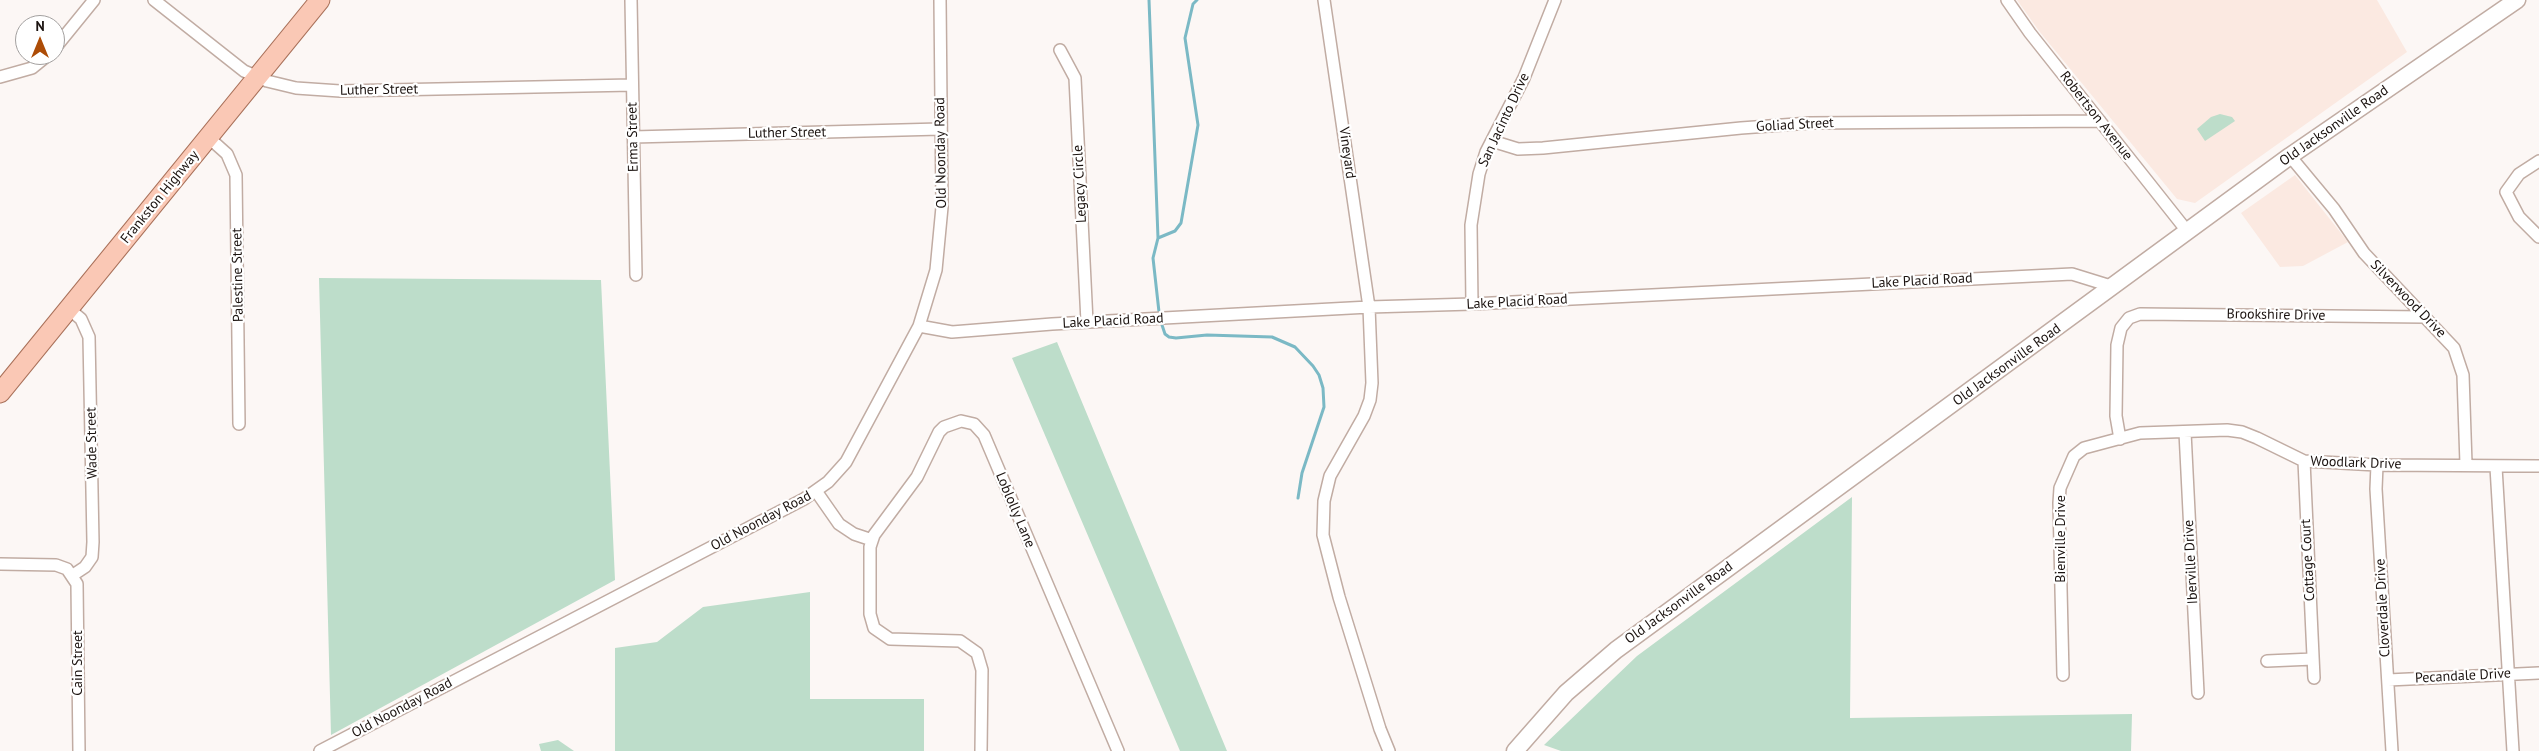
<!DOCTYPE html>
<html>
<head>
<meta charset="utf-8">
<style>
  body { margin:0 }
  #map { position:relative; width:2539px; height:751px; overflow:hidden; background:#fcf7f5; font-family:"PT Sans",sans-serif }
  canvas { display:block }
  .north { position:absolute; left:15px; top:15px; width:50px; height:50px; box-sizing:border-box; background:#fff; border:1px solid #a3a09f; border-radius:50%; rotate:0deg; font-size:14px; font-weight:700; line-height:20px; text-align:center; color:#1a120f }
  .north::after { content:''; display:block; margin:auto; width:18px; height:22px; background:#ad4c06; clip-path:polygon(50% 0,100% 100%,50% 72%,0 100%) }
</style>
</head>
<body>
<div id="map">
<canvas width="2539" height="751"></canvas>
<div class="north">N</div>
</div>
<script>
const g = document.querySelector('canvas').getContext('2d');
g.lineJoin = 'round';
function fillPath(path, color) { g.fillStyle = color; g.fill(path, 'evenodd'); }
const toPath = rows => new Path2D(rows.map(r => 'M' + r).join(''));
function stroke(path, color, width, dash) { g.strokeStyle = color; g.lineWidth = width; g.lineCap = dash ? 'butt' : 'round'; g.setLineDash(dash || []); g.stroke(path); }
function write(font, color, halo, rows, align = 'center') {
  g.font = font + ' "PT Sans",sans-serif'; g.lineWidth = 4.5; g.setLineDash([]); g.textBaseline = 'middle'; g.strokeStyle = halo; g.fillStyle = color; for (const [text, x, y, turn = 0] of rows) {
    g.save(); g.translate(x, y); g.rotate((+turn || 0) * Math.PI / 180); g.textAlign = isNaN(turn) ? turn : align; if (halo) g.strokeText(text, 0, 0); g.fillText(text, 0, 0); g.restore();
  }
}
fillPath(toPath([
  [2017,0,2377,0,2407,52,2195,203,2177,199,2039,31],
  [2295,175,2348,242,2303,266,2280,267,2241,213]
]), '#fbe9e1');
fillPath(toPath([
  [2220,114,2232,117,2235,121,2205,141,2197,129,2211,117],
  [319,278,601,280,615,580,331,735],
  [1057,342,1227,751,1180,751,1012,358],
  [1852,497,1850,718,2132,714,2131,751,1561,751,1544,745,1637,656],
  [810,592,810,699,924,699,924,751,615,751,615,648,657,642,703,607],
  [558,740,574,751,541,751,539,744]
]), '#bdddca');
stroke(toPath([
  [1149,0,1158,238,1153,258,1159,312],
  [1158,238,1175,231,1181,223,1198,125,1185,38,1193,4,1197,0],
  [1162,325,1165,334,1169,337,1176,338,1207,335,1272,337,1295,347,1313,366,1319,375,1323,388,1324,407,1302,473,1298,498]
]), '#7bb9c5', 3);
const minor = toPath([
  [154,0,244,71,267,81,296,88,340,91,632,85],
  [631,0,636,275],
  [1324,0,1369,307,1372,383,1370,400,1364,416,1330,476,1324,501,1323,535,1339,597,1380,729,1389,751],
  [2007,0,2030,33,2187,231],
  [55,48,94,0],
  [1060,50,1075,78,1087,322],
  [0,77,32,68,48,55],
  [208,137,227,154,236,175,239,424],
  [633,137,940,129],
  [1492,141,1518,149,1543,148,1741,128,1810,123,2100,121],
  [2290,156,2334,209,2364,253,2454,348,2463,375,2466,464],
  [2539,161,2519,174,2506,192,2519,217,2539,237],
  [1472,304,1471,225,1479,174,1486,152,1524,78,1555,0],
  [69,309,81,319,89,337,93,542,92,557,85,567,73,575],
  [919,326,952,332,1052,324,1369,307,1472,304,2072,274,2114,287],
  [2185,432,2198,693],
  [2120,439,2116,416,2117,345,2121,328,2129,318,2140,314,2425,317],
  [2304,461,2314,678],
  [2377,465,2376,489,2392,751],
  [2496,467,2513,751],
  [816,491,839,524,854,534,872,540],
  [0,564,56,565,67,569,77,584,79,751],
  [2267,661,2313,659],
  [2063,675,2059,503,2060,488,2074,456,2084,448,2140,433,2227,430,2242,432,2257,438,2304,461,2377,465,2539,466],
  [2388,680,2539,673],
  [320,751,804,499,828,482,846,462,919,326,936,270,942,207,940,0],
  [981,751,982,670,977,653,960,641,890,639,874,628,870,614,870,547,874,535,917,477,939,432,944,427,961,421,974,424,984,435,1118,751]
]);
const secondary = toPath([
  [1515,751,1566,693,1616,650,2290,156,2517,0]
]);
const primary = toPath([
  [0,393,320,0]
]);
stroke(minor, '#c1aca3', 14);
stroke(secondary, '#c1aca3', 19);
stroke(primary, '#a9715a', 21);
stroke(minor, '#fff', 11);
stroke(secondary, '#fff', 16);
stroke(primary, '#fac8b5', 19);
write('14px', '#1a120f', '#fff', [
  ["Luther Street",379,90,-1],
  ["Robertson Avenue",2096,116,52],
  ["San Jacinto Drive",1504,120,-65],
  ["Goliad Street",1795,125,-3],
  ["Old Jacksonville Road",2334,126,-35],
  ["Luther Street",787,133,-1],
  ["Erma Street",633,137,-91],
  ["Old Noonday Road",941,153,-91],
  ["Vineyard",1347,153,82],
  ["Legacy Circle",1080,184,-93],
  ["Frankston Highway",160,197,-51],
  ["Palestine Street",238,275,-91],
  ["Lake Placid Road",1922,281,-3],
  ["Silverwood Drive",2408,299,46],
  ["Lake Placid Road",1517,302,-3],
  ["Brookshire Drive",2276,315,1],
  ["Lake Placid Road",1113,321,-3],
  ["Old Jacksonville Road",2007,365,-36],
  ["Wade Street",92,443,-91],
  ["Woodlark Drive",2356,463,2],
  ["Loblolly Lane",1015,510,67],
  ["Old Noonday Road",761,521,-28],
  ["Bienville Drive",2061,539,-90],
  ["Cottage Court",2308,560,-93],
  ["Iberville Drive",2191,562,-93],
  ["Old Jacksonville Road",1679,603,-36],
  ["Cloverdale Drive",2383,608,-93],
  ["Cain Street",78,663,-90],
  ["Pecandale Drive",2463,676,-3],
  ["Old Noonday Road",402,708,-28]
]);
</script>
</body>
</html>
